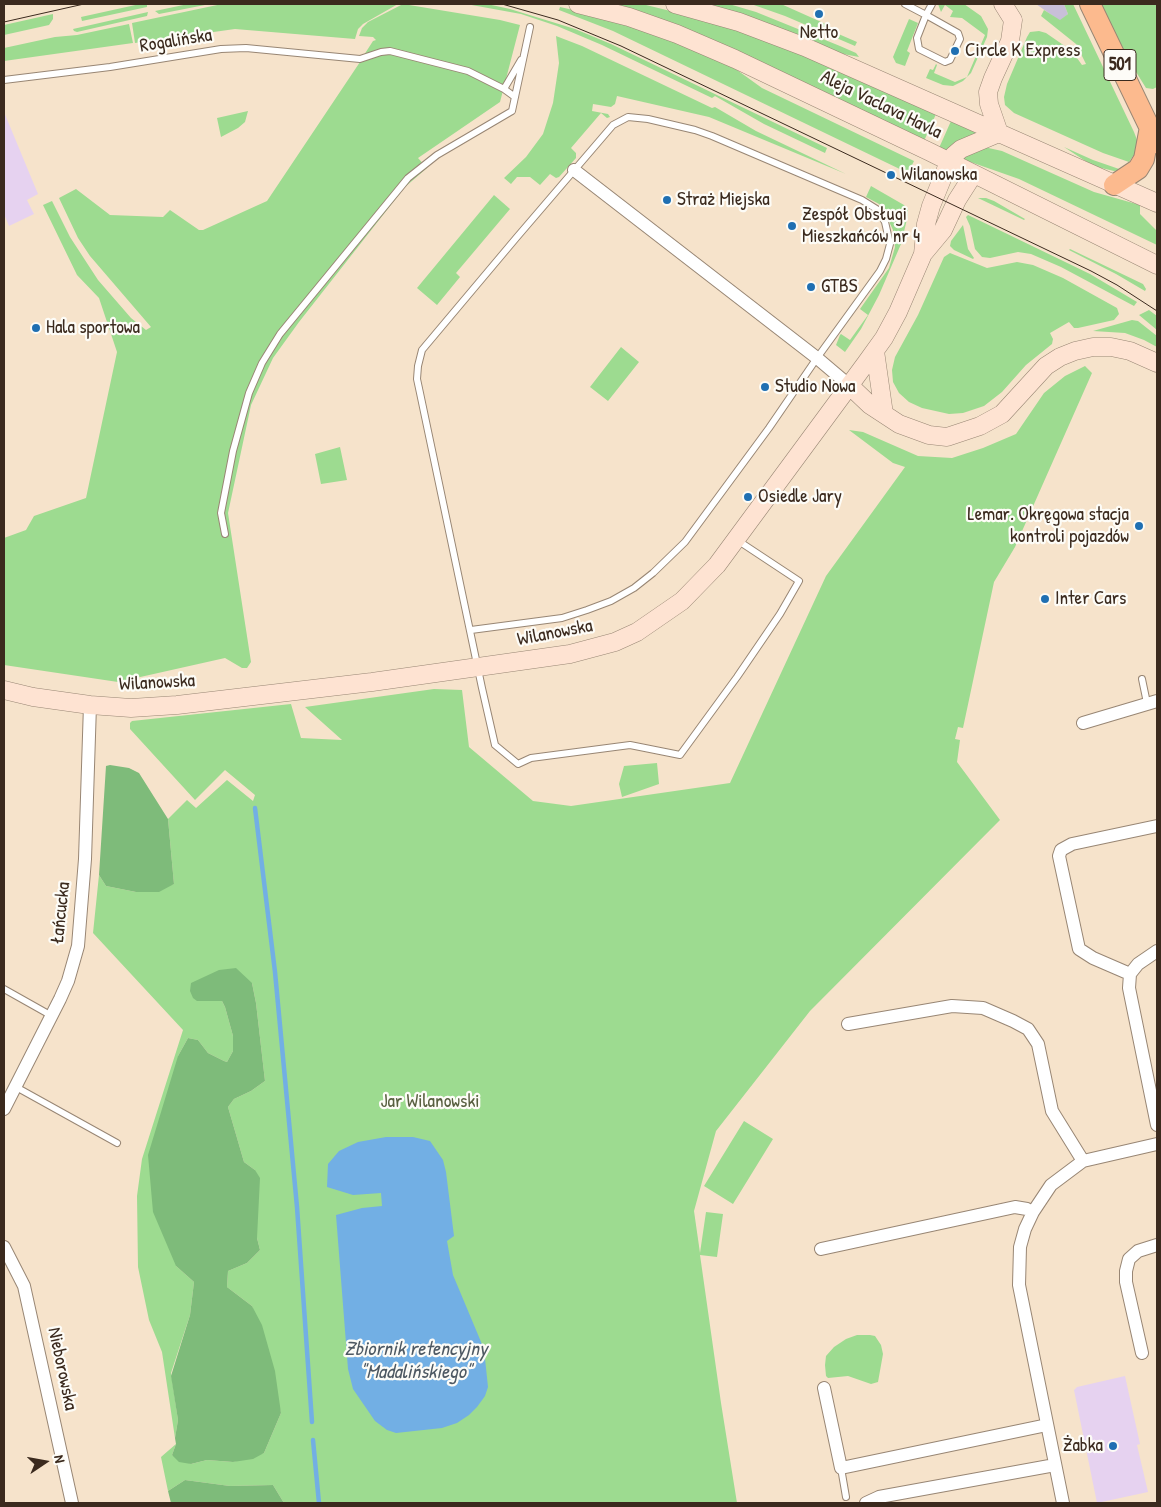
<!DOCTYPE html>
<html>
<head>
<meta charset="utf-8">
<style>
  body { margin:0 }
  #map { position:relative; width:1161px; height:1507px; overflow:hidden; background:#f6e3cb; font-family:"Patrick Hand",sans-serif }
  canvas { display:block }
  .frame { position:absolute; inset:0; border:5px solid #3b2a1e; pointer-events:none }
  .north { position:absolute; left:20px; top:1437px; width:50px; height:50px; -webkit-text-stroke:4px #fdfcf7; paint-order:stroke; rotate:78deg; font-size:14px; font-weight:700; line-height:20px; text-align:center; color:#3b2a1e }
  .north::after { content:''; display:block; margin:auto; width:18px; height:22px; background:#3b2a1e; clip-path:polygon(50% 0,100% 100%,50% 72%,0 100%) }
</style>
</head>
<body>
<div id="map">
<canvas width="1161" height="1507"></canvas>
<div class="frame"></div>
<div class="north">N</div>
</div>
<script>
const g = document.querySelector('canvas').getContext('2d');
g.lineJoin = 'round';
function fillPath(path, color) { g.fillStyle = color; g.fill(path, 'evenodd'); }
const toPath = rows => new Path2D(rows.map(r => 'M' + r).join(''));
function stroke(path, color, width, dash) { g.strokeStyle = color; g.lineWidth = width; g.lineCap = dash ? 'butt' : 'round'; g.setLineDash(dash || []); g.stroke(path); }
function write(font, color, halo, rows, align = 'center') {
  g.font = font + ' "Patrick Hand",sans-serif'; g.lineWidth = 4.5; g.setLineDash([]); g.textBaseline = 'middle'; g.strokeStyle = halo; g.fillStyle = color; for (const [text, x, y, turn = 0] of rows) {
    g.save(); g.translate(x, y); g.rotate((+turn || 0) * Math.PI / 180); g.textAlign = isNaN(turn) ? turn : align; if (halo) g.strokeText(text, 0, 0); g.fillText(text, 0, 0); g.restore();
  }
}
fillPath(toPath([
  [4,112,38,194,27,200,34,214,9,226,4,214],
  [1125,1376,1140,1444,1137,1445,1148,1492,1097,1503,1074,1390,1077,1387]
]), '#e6d2f0');
fillPath(toPath([
  [1036,4,1064,4,1068,14,1060,21]
]), '#c8bfd8');
fillPath(toPath([
  [140,4,147,4,147,7,82,21,81,17],
  [188,4,210,4,159,14,155,11],
  [222,4,398,4,363,24,358,29,355,39,235,29,135,43,132,23],
  [403,4,500,20,520,25,500,102,418,158,427,168,405,187,299,322,273,358,251,405,228,513,251,662,247,668,242,668,225,658,118,682,4,665,4,538,26,530,34,516,86,498,117,352,99,298,77,275,43,205,52,201,70,237,98,280,131,318,146,330,151,327,90,256,78,238,59,198,76,189,110,215,163,217,170,210,199,230,203,230,267,201,360,62,360,56,364,55,373,41,376,40,373,37,359,36,362,28,368,22],
  [466,4,487,4,510,9,575,29,611,44,827,148,825,153,764,124,715,96,712,98,602,45,557,26,521,14],
  [610,4,642,4,703,19,784,46,936,114,924,141],
  [705,4,729,4,756,12,840,46,856,53,859,57,838,53],
  [751,4,781,4,828,25,827,29,857,42,855,46,785,16],
  [938,4,964,4,981,16,988,29,987,37,971,73,963,81,953,86,943,85,926,78,930,69,933,70,936,64,937,65,934,73,955,82,967,77,985,35,962,18,950,17,953,11,945,5,941,12],
  [1064,4,1073,4,1134,132,1139,145,1137,157,1133,156,1129,162,1103,153,1014,113,1005,105,1004,97,1007,84,1027,37,1030,32,1039,31,1046,33,1072,51,1082,65,1086,64,1076,44,1041,16,1044,10,1060,20,1068,14],
  [1100,4,1157,4,1157,87,1153,89,1146,88,1123,51],
  [560,7,600,16,651,32,730,65,762,88,914,161,908,173,613,31,559,10],
  [148,12,147,16,77,32,74,31,73,29],
  [53,14,53,19,49,25,4,35,4,25],
  [909,19,918,23,907,51,910,53,905,66,896,63,893,57],
  [129,24,133,43,4,61,4,48,55,37,77,35],
  [556,36,582,46,712,108,715,107,756,131,846,174,709,117,617,96,615,104,611,107,593,104,592,111,608,114,610,117,607,118,601,113,571,148,576,153,576,158,559,177,556,178,550,174,540,185,530,177,517,177,511,184,504,178,526,157,543,134,553,103,559,63],
  [248,111,245,122,238,128,221,137,217,118],
  [951,121,979,133,949,152,939,148],
  [984,147,1002,151,1094,192,1140,205,1140,214,1157,231,1157,245,1019,179,962,159,961,157],
  [1064,147,1093,160,1122,170,1114,171,1093,166],
  [871,186,904,205,908,209,908,215,901,244,879,295,861,329,845,352,836,345,840,335,841,334,850,340,868,315,860,309,889,268,895,247,893,230,884,211,879,204,866,197],
  [494,195,510,209,456,273,460,277,437,305,417,288],
  [978,198,986,198,994,201,1025,219,1024,220],
  [968,215,1090,274,1137,302,1134,306,1061,267,1031,254,1018,252,990,258,982,257,975,249,970,226,966,217],
  [963,225,968,249,974,258,973,259,954,250,950,246,951,241],
  [1070,249,1143,284,1146,289,1145,291,1116,274,1069,250],
  [950,253,987,268,1017,262,1033,265,1063,278,1117,308,1119,314,1114,320,1078,328,1074,328,1069,322,1050,333,1053,339,1052,344,1026,365,1002,392,984,406,963,413,949,414,922,408,909,402,899,393,893,382,892,370,895,357,918,315,944,257],
  [1149,310,1157,316,1157,330,1139,315],
  [1132,320,1138,321,1157,336,1157,347,1144,340,1125,333,1093,331],
  [621,347,639,362,608,401,590,387],
  [1085,366,1092,373,1015,547,994,582,963,728,958,727,955,739,960,740,957,762,1000,820,810,1011,716,1131,694,1211,700,1253,706,1212,723,1214,717,1257,700,1255,721,1403,737,1503,284,1503,273,1485,230,1486,185,1480,168,1491,161,1457,176,1444,172,1455,191,1464,207,1460,233,1462,264,1453,281,1413,252,1306,227,1287,228,1271,247,1263,260,1250,257,1238,255,1170,244,1162,228,1107,234,1099,251,1091,265,1081,256,1003,252,983,197,1001,222,1001,225,1007,233,1036,233,1051,227,1062,224,1061,208,1053,198,1040,188,1038,178,1056,176,1266,194,1282,190,1315,171,1373,178,1420,175,1438,162,1352,149,1320,138,1267,137,1196,142,1159,183,1030,93,933,99,875,106,886,136,892,174,884,168,819,187,800,196,808,227,780,253,801,255,795,225,770,195,800,130,729,130,723,132,721,291,704,301,738,342,740,305,707,434,689,462,690,469,747,533,801,571,806,730,783,826,576,905,467,893,463,849,430,863,432,918,456,952,458,983,448,1016,434,1044,393,1065,376],
  [340,447,347,480,321,484,315,454],
  [657,763,659,784,622,797,619,784,624,766],
  [744,1121,773,1139,733,1204,704,1186],
  [857,1335,870,1335,875,1336,881,1345,883,1354,878,1382,871,1384,848,1376,828,1378,826,1376,825,1365,826,1356,834,1347,846,1339]
]), '#9ddb90');
fillPath(toPath([
  [110,765,129,768,139,773,168,819,174,884,159,892,136,892,106,886,99,875,106,766],
  [236,968,252,983,256,1003,265,1081,251,1091,234,1099,228,1107,244,1162,255,1170,260,1178,257,1238,260,1250,247,1263,228,1271,227,1287,252,1306,262,1325,275,1371,281,1413,264,1453,253,1459,233,1462,207,1460,191,1464,179,1462,172,1455,176,1444,175,1438,178,1420,171,1376,190,1315,194,1282,176,1266,153,1212,148,1155,178,1056,188,1038,198,1040,208,1053,224,1061,227,1062,233,1051,233,1036,225,1007,222,1001,197,1001,193,998,190,991,191,983,219,970],
  [185,1480,230,1486,273,1485,284,1503,171,1503,168,1491]
]), '#7ebb7a');
fillPath(toPath([
  [386,1137,413,1137,430,1141,443,1160,446,1172,454,1236,447,1241,453,1275,484,1349,488,1387,485,1396,477,1407,469,1415,457,1423,442,1428,396,1433,387,1430,375,1421,353,1389,348,1369,336,1215,362,1208,382,1206,381,1193,353,1195,327,1187,328,1164,339,1151,358,1142]
]), '#72afe4');
stroke(toPath([
  [255,808,275,972,297,1207,312,1422],
  [313,1440,319,1503]
]), '#72afe4', 4.5);
const lane = toPath([
  [905,4,926,15,932,4],
  [926,15,958,33,960,39,950,60,945,62,919,49,917,38,926,15],
  [4,80,110,67,221,49,246,48,360,59,381,52,390,51,468,71,504,89,515,97],
  [504,89,521,60],
  [225,534,221,513,233,451,249,393,262,363,280,334,408,178,437,155,512,111,530,27],
  [471,630,562,618,587,610,611,601,634,588,653,573,685,542,769,428,817,358,880,271,886,259,890,244,885,222,878,210,862,200,712,136,695,130,648,119,628,117,613,125,517,237,422,350,418,366,417,379,420,393,482,688,495,745,518,764,531,758,630,745,680,755,737,677,780,614,799,581,737,540],
  [1142,679,1147,703],
  [4,989,52,1016],
  [16,1087,117,1143],
  [841,1468,846,1497]
]);
const street = toPath([
  [574,170,817,358,850,386],
  [1083,723,1157,701],
  [1157,951,1138,964,1130,974,1129,988,1157,1125],
  [1130,974,1093,958,1079,949,1059,856,1061,850,1072,844,1157,826],
  [848,1024,952,1006,983,1008,1013,1021,1028,1029,1038,1044,1052,1111,1083,1161],
  [4,1109,60,999,68,981,78,946,85,859,90,705],
  [4,1247,24,1286,72,1503],
  [821,1249,1015,1207,1027,1209,1033,1212],
  [1142,1353,1126,1282,1126,1271,1129,1259,1138,1251,1157,1245],
  [824,1388,841,1468,1047,1425],
  [866,1503,879,1497,1055,1465],
  [1063,1503,1019,1285,1020,1247,1025,1229,1033,1212,1051,1185,1083,1161,1157,1144]
]);
const secondary = toPath([
  [578,4,629,17,677,34,735,59,930,152,1157,265],
  [675,4,739,22,805,47,1157,203],
  [999,133,989,104,988,92,993,78,1010,41,1013,20,1003,4],
  [923,254,943,230,957,200,973,175],
  [875,351,884,414],
  [850,386,870,405,899,424,929,435,947,437,980,426,1002,414,1046,366,1060,357,1075,351,1093,347,1111,347,1130,351,1157,363],
  [4,690,33,697,90,705,131,708,177,705,372,682,570,654,615,642,637,632,682,601,717,565,866,363,884,338,898,312,923,254,926,224,931,206,949,162,954,155,961,149,999,133]
]);
const primary = toPath([
  [1090,4,1157,143],
  [1114,185,1138,169,1144,159,1150,127]
]);
stroke(lane, '#988674', 8);
stroke(street, '#988674', 14);
stroke(secondary, '#988674', 19);
stroke(primary, '#988674', 22);
stroke(lane, '#fff', 6);
stroke(street, '#fff', 12);
stroke(secondary, '#fee3d2', 18);
stroke(primary, '#fcba8e', 20);
stroke(toPath([
  [502,4,558,20,621,46,1091,271,1117,285,1157,311],
  [4,22,84,4]
]), '#3b2a1e', 1);
for (const [x, y, r, color] of [
  [819,14,5,"#1f6fb2"],
  [955,51,5,"#1f6fb2"],
  [891,175,5,"#1f6fb2"],
  [667,200,5,"#1f6fb2"],
  [792,226,5,"#1f6fb2"],
  [811,287,5,"#1f6fb2"],
  [36,328,5,"#1f6fb2"],
  [765,387,5,"#1f6fb2"],
  [748,497,5,"#1f6fb2"],
  [1139,526,5,"#1f6fb2"],
  [1045,599,5,"#1f6fb2"],
  [1113,1446,5,"#1f6fb2"]
]) { const dot = new Path2D(); dot.arc(x, y, r, 0, 2 * Math.PI); g.fillStyle = color; g.fill(dot); stroke(dot, '#fdfcf7', 2); }
for (const [x, y, w] of [
  [1120,65,32]
]) { const box = new Path2D(); box.roundRect(x - w / 2, y - 15.5, w, 31, 4); g.fillStyle = '#fdfcf7'; g.fill(box); stroke(box, '#3b2a1e', 1); }
write('bold 18px', '#3b2a1e', null, [
  ["501",1120,65]
]);
write('19px', '#3b2a1e', '#fdfcf7', [
  ["Netto",819,33,"center"],
  ["Circle K Express",965,51],
  ["Wilanowska",901,175],
  ["Straż Miejska",677,200],
  ["Zespół Obsługi",802,215],
  ["Mieszkańców nr 4",802,237],
  ["GTBS",821,287],
  ["Hala sportowa",46,328],
  ["Studio Nowa",775,387],
  ["Osiedle Jary",758,497],
  ["Lemar. Okręgowa stacja",1129,515,"right"],
  ["kontroli pojazdów",1129,537,"right"],
  ["Inter Cars",1055,599],
  ["Żabka",1103,1446,"right"]
], 'left');
write('19px', '#3b2a1e', '#fdfcf7', [
  ["Rogalińska",176,41,-9],
  ["Aleja Vaclava Havla",881,105,26],
  ["Wilanowska",555,633,-11],
  ["Wilanowska",157,683,-3],
  ["Łańcucka",61,913,-84],
  ["Nieborowska",62,1369,78]
]);
write('19px', '#585f40', '#fdfcf7', [
  ["Jar Wilanowski",430,1102]
]);
write('italic 20px', '#4e5963', '#fdfcf7', [
  ["Zbiornik retencyjny",416,1350],
  ["\"Madalińskiego\"",416,1373]
]);
</script>
</body>
</html>
